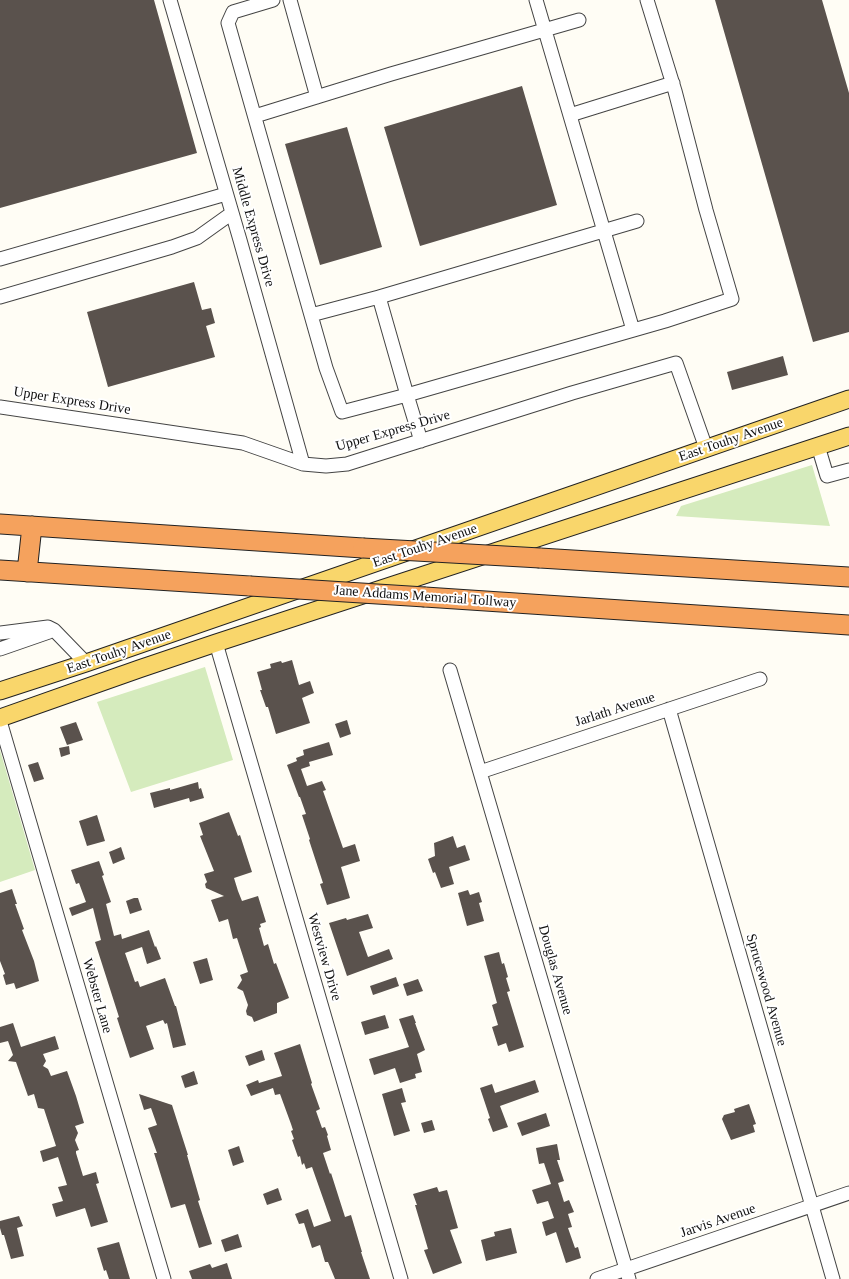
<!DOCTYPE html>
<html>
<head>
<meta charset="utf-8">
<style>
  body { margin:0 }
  canvas { display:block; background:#fffdf5 }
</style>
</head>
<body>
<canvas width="849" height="1279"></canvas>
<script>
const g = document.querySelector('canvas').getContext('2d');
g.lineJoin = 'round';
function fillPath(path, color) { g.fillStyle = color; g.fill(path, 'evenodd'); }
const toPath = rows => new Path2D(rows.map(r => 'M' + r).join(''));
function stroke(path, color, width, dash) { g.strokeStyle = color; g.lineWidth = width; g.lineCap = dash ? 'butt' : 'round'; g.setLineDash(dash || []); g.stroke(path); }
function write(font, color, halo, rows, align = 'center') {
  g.font = font + ' Georgia,serif'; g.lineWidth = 4; g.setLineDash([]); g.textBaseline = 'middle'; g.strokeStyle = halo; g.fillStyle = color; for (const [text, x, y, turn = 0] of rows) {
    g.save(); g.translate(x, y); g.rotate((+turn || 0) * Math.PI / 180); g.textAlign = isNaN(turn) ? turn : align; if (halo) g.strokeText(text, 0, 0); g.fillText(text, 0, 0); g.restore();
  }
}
fillPath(toPath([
  [812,465,830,526,676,516,681,506],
  [205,667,233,760,131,792,97,702],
  [0,750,35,870,0,882]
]), '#d5ebbd');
fillPath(toPath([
  [0,0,154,0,197,153,0,208],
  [715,0,822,0,849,93,849,332,813,342],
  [522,86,557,205,420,246,384,127],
  [347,127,382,247,320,265,285,144],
  [194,282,202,310,211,308,215,323,206,326,215,357,108,387,87,312],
  [783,356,788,375,732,390,727,372],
  [292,660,299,685,310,681,314,693,302,698,310,723,276,734,268,707,266,707,260,690,262,690,257,672,271,668,270,664,281,661,282,663],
  [347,720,351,734,340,738,335,724],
  [76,722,83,740,67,745,60,727],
  [329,742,333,755,309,762,310,766,301,769,307,786,322,781,326,790,323,791,343,848,355,844,360,861,341,867,350,898,327,905,320,884,323,883,309,840,310,839,302,815,306,814,300,797,299,797,287,765,297,761,296,758,304,755,303,750],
  [69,746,70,754,61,757,59,748],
  [38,762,44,779,34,782,28,765],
  [198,782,199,789,201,788,204,798,190,802,189,798,154,808,150,793,170,788,170,790],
  [229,812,238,836,240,835,252,872,234,878,238,891,242,901,258,896,266,922,260,924,261,927,259,928,264,946,268,944,274,964,276,963,289,998,277,1003,277,1013,254,1022,252,1017,247,1015,246,1011,248,1005,243,991,237,988,242,980,240,975,248,972,237,938,233,939,228,919,219,922,211,900,224,896,206,888,205,884,207,882,204,874,214,871,200,836,203,835,199,823],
  [97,815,105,841,87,846,79,821],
  [453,836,457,848,465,845,470,860,449,867,454,884,441,888,435,872,433,873,428,859,435,856,434,843],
  [121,847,125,859,113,864,109,852],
  [99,861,104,875,102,876,111,902,106,904,114,936,121,934,122,939,149,930,155,947,156,946,161,959,147,964,142,947,125,953,135,982,138,981,140,987,165,978,175,1006,176,1006,186,1045,173,1048,167,1023,165,1024,163,1020,146,1026,154,1049,130,1058,117,1018,119,1017,95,942,101,940,93,908,72,916,69,908,86,902,79,883,76,884,71,870],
  [12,889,17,904,15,904,24,929,22,930,34,961,39,981,16,989,14,983,6,985,3,975,5,974,0,961,0,893],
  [468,890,470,895,479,892,482,902,479,903,484,921,467,926,458,893],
  [134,898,138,898,142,910,130,914,126,901],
  [368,914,373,928,359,932,368,957,389,949,393,959,347,976,329,923,346,918,347,920],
  [499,952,502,964,504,963,508,977,506,978,510,991,507,992,524,1047,509,1052,506,1043,498,1046,492,1027,498,1025,492,1005,497,1003,484,956],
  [207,958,213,980,200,984,193,962],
  [396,977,399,986,373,995,370,986],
  [418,979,423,991,407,996,403,984],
  [385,1015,389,1028,365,1035,361,1022],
  [413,1015,416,1023,415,1023,425,1050,417,1054,422,1072,415,1074,416,1078,400,1083,395,1068,374,1075,369,1059,409,1047,399,1019],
  [13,1023,21,1047,55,1036,59,1049,43,1054,46,1061,43,1066,48,1069,51,1076,67,1071,76,1096,84,1123,75,1126,78,1133,75,1140,79,1150,76,1151,76,1153,83,1176,96,1172,99,1183,96,1184,108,1222,91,1227,85,1208,56,1217,52,1204,63,1201,58,1187,67,1185,58,1157,43,1162,40,1151,56,1146,44,1109,38,1108,34,1094,28,1096,16,1062,8,1061,13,1055,8,1041,0,1043,0,1027],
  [300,1044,312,1083,311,1084,320,1109,316,1111,322,1128,325,1127,328,1135,327,1136,331,1150,323,1153,330,1174,331,1173,345,1217,351,1215,362,1252,361,1252,370,1279,335,1279,328,1262,325,1262,320,1245,312,1248,304,1223,299,1224,295,1214,308,1209,314,1227,331,1221,312,1167,306,1169,304,1163,302,1165,300,1156,298,1157,292,1140,294,1139,291,1131,293,1130,291,1124,280,1094,275,1095,273,1088,251,1096,246,1085,258,1080,259,1083,282,1076,274,1053],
  [262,1050,265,1060,249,1066,245,1056],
  [194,1071,198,1084,185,1088,181,1076],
  [535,1080,539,1092,500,1106,508,1127,493,1132,488,1119,490,1118,480,1088,492,1084,495,1093],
  [402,1088,406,1102,401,1103,410,1131,394,1136,382,1094],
  [139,1094,172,1105,188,1155,187,1155,200,1200,198,1201,212,1244,199,1248,185,1204,171,1208,154,1153,157,1153,148,1128,157,1125,151,1108,144,1110],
  [749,1104,756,1124,753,1125,755,1132,731,1140,722,1119,724,1115,735,1112,734,1109],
  [546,1113,550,1126,522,1136,517,1123],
  [432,1120,435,1130,424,1133,421,1123],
  [557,1144,560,1160,557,1160,564,1181,558,1183,564,1202,569,1200,574,1212,568,1214,572,1227,568,1228,575,1248,578,1247,581,1258,566,1263,556,1232,546,1236,542,1222,554,1218,548,1201,537,1204,532,1190,551,1184,544,1163,539,1164,536,1148],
  [239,1146,244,1162,233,1166,228,1150],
  [437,1187,439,1192,447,1190,458,1228,450,1230,451,1233,462,1263,433,1274,424,1250,428,1249,415,1205,417,1205,413,1194],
  [278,1188,282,1200,267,1205,263,1194],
  [19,1216,23,1226,17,1228,24,1256,11,1259,4,1235,2,1235,0,1228,0,1221],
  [511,1228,517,1253,486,1261,481,1240,495,1236,494,1232],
  [238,1234,242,1247,225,1252,221,1240],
  [119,1242,130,1279,109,1279,106,1270,104,1271,97,1248],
  [227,1263,232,1279,192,1279,189,1271,210,1264,212,1268]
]), '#5a524d');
const minor = toPath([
  [170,0,240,240,303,464],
  [273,0,233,12,228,23,326,368,342,412,407,395,421,441],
  [290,0,317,97],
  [536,0,633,330],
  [570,115,673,83],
  [255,116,391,74,579,20],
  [0,259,226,194],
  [0,297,172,247,197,238,232,213],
  [379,297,637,221],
  [311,315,379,297,407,395,665,321,732,299,706,210,675,91,647,0],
  [0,407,243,443,303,464,326,466,347,464,572,393,676,363,706,448],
  [818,446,827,476,849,470],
  [0,633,48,627,54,630,86,663],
  [216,643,401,1279],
  [0,649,49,632],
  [450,670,629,1279],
  [669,709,833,1279],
  [0,721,164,1279],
  [480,772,760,679],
  [597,1279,849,1193]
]);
const major = toPath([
  [0,691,86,663,849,399],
  [0,718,139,669,216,643,849,436]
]);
const highway = toPath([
  [0,524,363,548],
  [540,558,849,577],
  [0,570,250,586],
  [27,572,32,526],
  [425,597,849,625]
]);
stroke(minor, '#444', 15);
stroke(major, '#222', 19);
stroke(highway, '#222', 21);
stroke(minor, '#fff', 13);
stroke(major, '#f9d66b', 17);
stroke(highway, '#f5a25d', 19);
const highwayBridge = toPath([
  [363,548,540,558],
  [250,586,425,597]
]);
stroke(highwayBridge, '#222', 21, []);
stroke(highwayBridge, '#f5a25d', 19);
write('14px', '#111', '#fff', [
  ["Middle Express Drive",253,227,74],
  ["Upper Express Drive",72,401,9],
  ["Upper Express Drive",393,431,-16],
  ["East Touhy Avenue",731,440,-19],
  ["East Touhy Avenue",425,546,-19],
  ["Jane Addams Memorial Tollway",425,597,4],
  ["East Touhy Avenue",119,652,-19],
  ["Jarlath Avenue",615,710,-18],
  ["Westview Drive",324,957,74],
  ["Douglas Avenue",555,970,74],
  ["Sprucewood Avenue",766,990,74],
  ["Webster Lane",97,996,74],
  ["Jarvis Avenue",718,1221,-19]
]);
</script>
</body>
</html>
